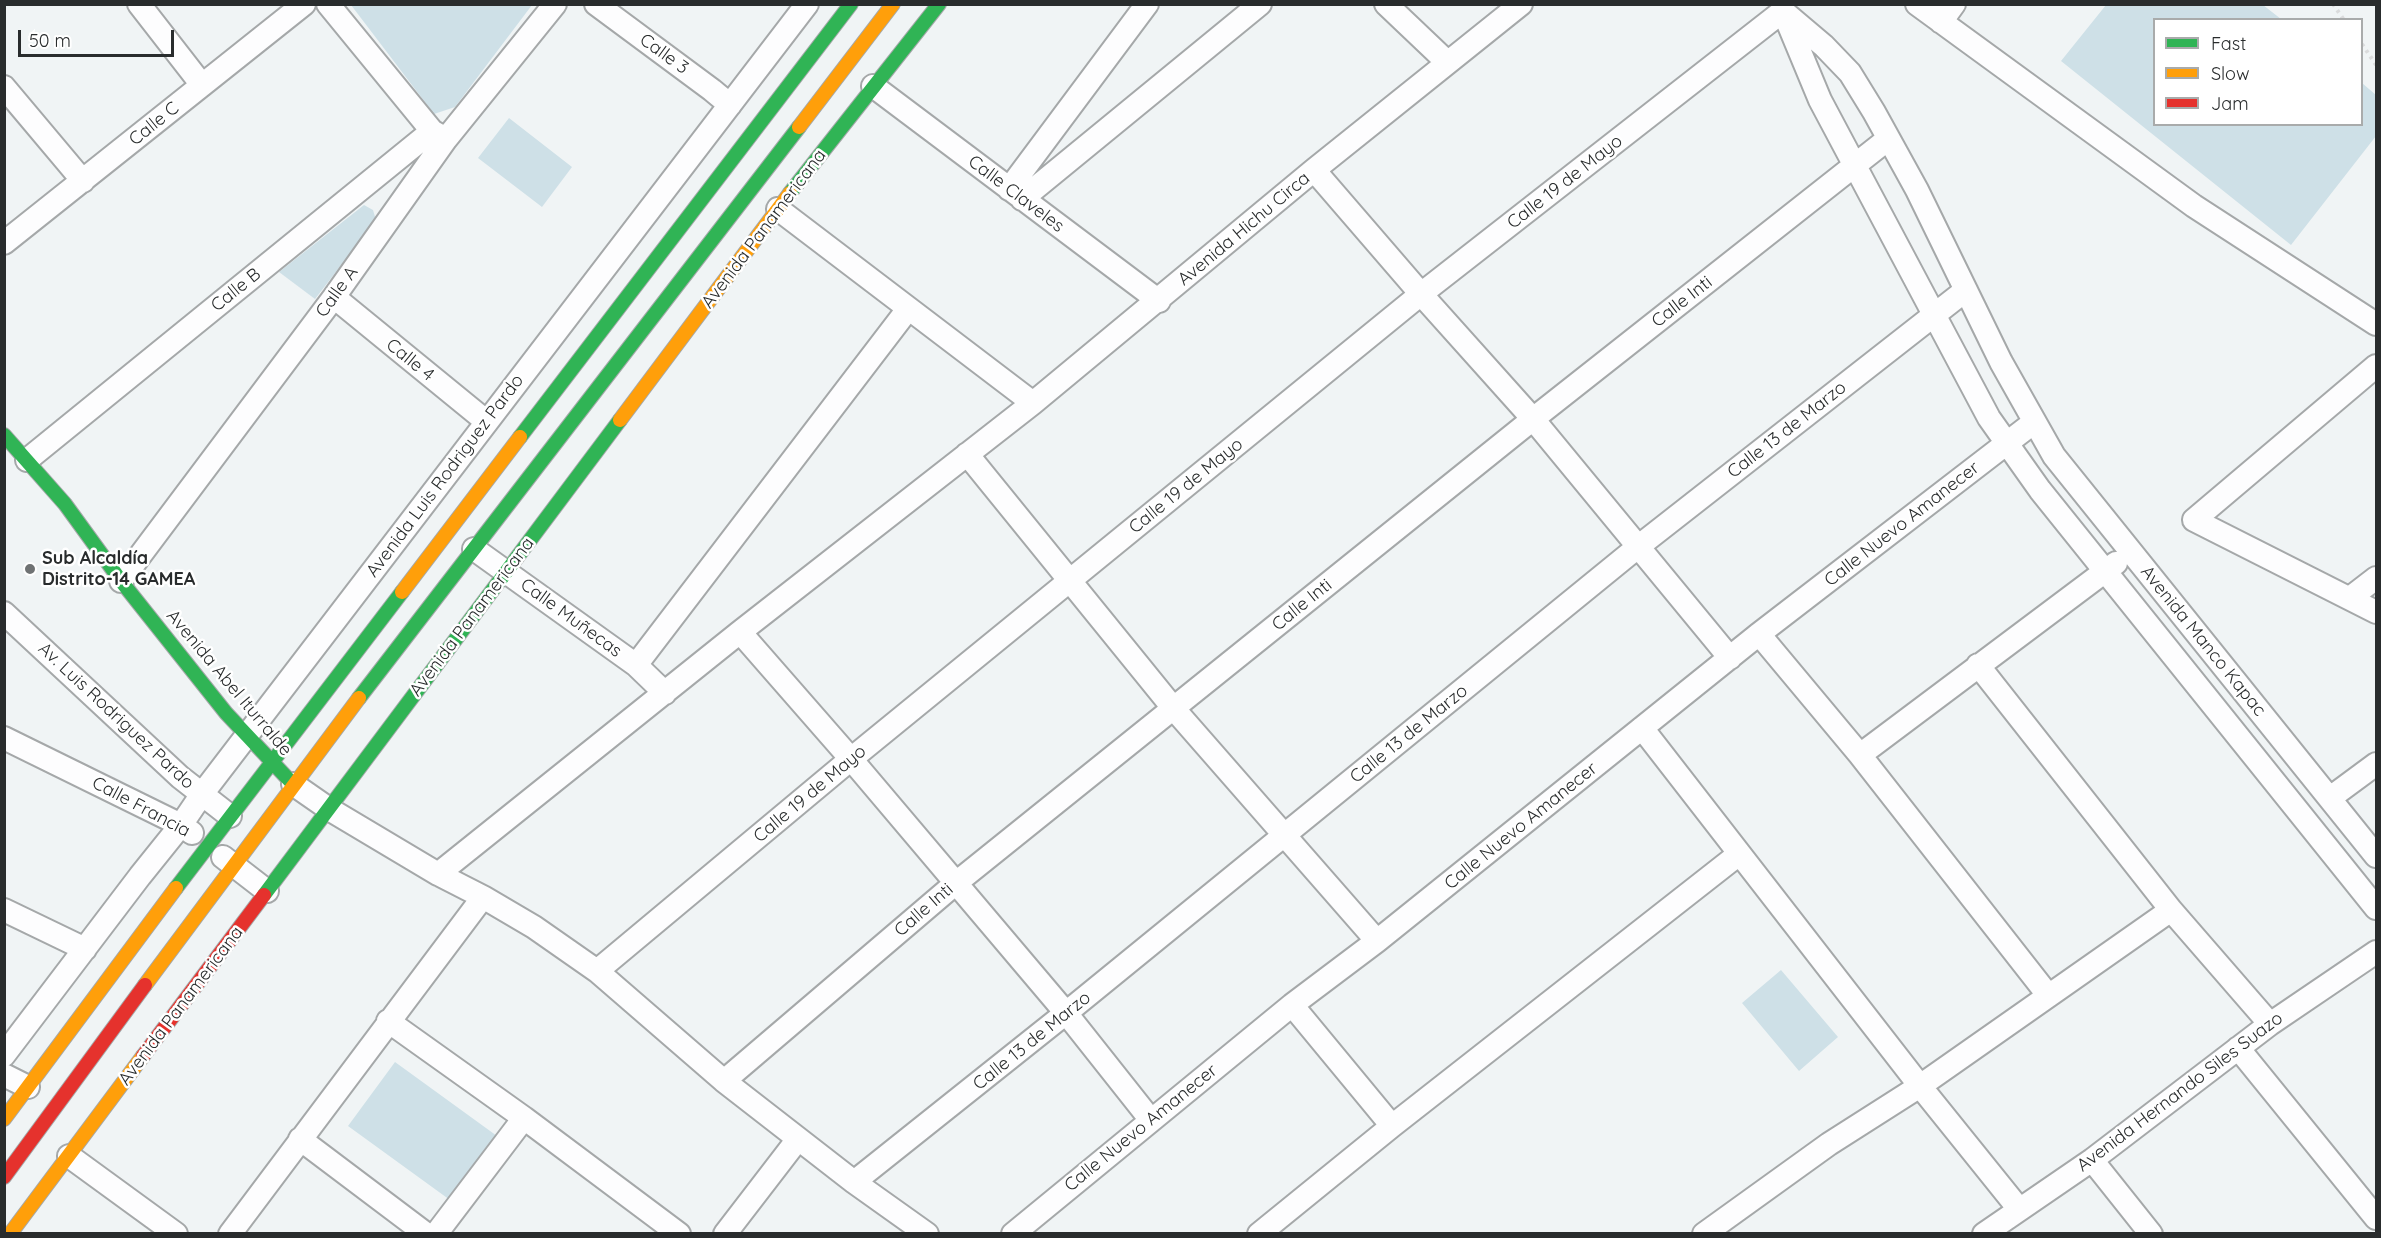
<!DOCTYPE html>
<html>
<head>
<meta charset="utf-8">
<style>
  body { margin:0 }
  #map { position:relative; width:2381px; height:1238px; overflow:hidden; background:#f0f4f5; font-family:Quicksand,sans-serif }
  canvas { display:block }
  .frame { position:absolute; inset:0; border:6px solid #292c2d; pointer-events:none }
  .legend { position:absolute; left:2153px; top:18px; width:210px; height:108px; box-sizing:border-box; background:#fff; border:2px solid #a9abab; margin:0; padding:8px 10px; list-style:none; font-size:18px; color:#292c2d }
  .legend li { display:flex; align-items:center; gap:12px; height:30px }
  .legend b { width:30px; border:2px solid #a9abab }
  .scale { position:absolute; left:18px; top:30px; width:156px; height:27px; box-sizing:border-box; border:3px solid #292c2d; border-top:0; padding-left:8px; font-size:18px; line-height:21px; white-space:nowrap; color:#292c2d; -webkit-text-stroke:4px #fff; paint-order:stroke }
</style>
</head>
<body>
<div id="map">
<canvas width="2381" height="1238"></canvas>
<div class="frame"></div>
<ul class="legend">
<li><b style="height:8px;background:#30b455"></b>Fast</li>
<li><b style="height:8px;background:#ff9f0a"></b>Slow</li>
<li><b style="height:8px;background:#e5322d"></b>Jam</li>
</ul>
<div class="scale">50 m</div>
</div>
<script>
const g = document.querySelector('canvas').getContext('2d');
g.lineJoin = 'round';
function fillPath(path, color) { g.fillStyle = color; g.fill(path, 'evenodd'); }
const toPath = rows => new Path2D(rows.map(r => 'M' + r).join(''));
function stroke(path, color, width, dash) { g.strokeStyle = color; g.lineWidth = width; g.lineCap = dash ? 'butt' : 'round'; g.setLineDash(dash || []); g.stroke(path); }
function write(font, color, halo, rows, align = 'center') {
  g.font = font + ' Quicksand,sans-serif'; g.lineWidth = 5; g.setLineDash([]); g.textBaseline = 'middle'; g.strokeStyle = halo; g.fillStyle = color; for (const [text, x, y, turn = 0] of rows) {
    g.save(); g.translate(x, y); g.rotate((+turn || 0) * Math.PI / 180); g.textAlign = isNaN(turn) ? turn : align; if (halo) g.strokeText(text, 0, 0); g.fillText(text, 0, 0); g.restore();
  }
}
fillPath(toPath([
  [351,5,532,5,455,107,434,114],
  [2106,5,2263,5,2281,19,2154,20,2154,124,2362,124,2362,83,2376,95,2376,136,2291,245,2061,61],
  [509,118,572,167,542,207,478,158],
  [364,205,373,210,376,220,315,299,279,272],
  [1781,970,1838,1037,1799,1071,1742,1003],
  [395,1062,497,1136,450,1200,348,1126]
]), '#cee0e7');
const street = toPath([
  [139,4,202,85],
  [328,4,432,131],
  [596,4,712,90,730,105],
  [1386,4,1447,62],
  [1917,4,2194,206,2376,324],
  [1783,11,1820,100,1989,418,2040,490,2376,908],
  [1785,13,1824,46,1850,73,1874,112,1917,190,2001,362,2054,456,2376,856],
  [1941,22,1954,4],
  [873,86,1159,301],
  [4,87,83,181],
  [1314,170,1421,294,1533,419,1730,658],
  [1009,189,1147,4],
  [1022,199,1260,4],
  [778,209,1033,403],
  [4,243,304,4],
  [334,297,487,422],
  [2376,366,2194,520,2376,612],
  [967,454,1174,709,1377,941],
  [27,460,432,131,446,139],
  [474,549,636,665,665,693],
  [121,581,334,297,446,139,555,4],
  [2350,598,2376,578],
  [4,613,180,777,230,816],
  [740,632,851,759,1066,1013,1150,1119],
  [1759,634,1860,755,2048,995],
  [636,665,908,309],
  [1978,665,2171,910,2270,1024],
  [1642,728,1920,1086,2019,1209],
  [4,738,181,825,192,833],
  [1860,755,2116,563],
  [293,784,329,809,438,874,483,897,534,927,597,971,724,1081,854,1182,927,1234],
  [2330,798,2376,764],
  [223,857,267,891],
  [438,874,740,632,1033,403,1314,170,1521,4],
  [4,910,85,949],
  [597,971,851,759,1421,294,1783,11],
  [1292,1005,1392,1126],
  [388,1021,524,1118,679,1234],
  [2238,1048,2376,1218],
  [4,1055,140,876,181,825,202,794,807,4],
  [4,1075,28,1087],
  [724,1081,956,883,1533,419,1888,139],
  [300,1139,426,1234],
  [69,1156,176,1234],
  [2092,1160,2151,1234],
  [854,1182,1066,1013,1639,546,1966,290],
  [230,1234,483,897],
  [436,1234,524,1118],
  [725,1234,798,1139],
  [1013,1234,1292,1005,1377,941,1759,634,2033,423],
  [1259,1234,1392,1126,1739,854],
  [1704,1234,1829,1144,1920,1086,2171,910],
  [1984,1234,2092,1160,2270,1024,2376,952]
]);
const fast = toPath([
  [790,193,939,4],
  [4,435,65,504,121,581,226,713,290,781],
  [520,437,851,4],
  [359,698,799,127],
  [176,888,402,592],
  [264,895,620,420]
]);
const slow = toPath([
  [799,127,893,4],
  [620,420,790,193],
  [402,592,520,437],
  [145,985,359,698],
  [4,1119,176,888],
  [10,1234,143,1056]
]);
const jam = toPath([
  [143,1056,264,895],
  [4,1177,145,985]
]);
stroke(street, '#a5a8a9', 26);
stroke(fast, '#a5a8a9', 16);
stroke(slow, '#a5a8a9', 16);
stroke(jam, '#a5a8a9', 16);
stroke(toPath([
  [2333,4,2344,20],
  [2362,44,2376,65]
]), '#dadbdc', 4, [3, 4.5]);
stroke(street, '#fdfdfe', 22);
stroke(fast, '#30b455', 14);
stroke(slow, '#ff9f0a', 14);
stroke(jam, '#e5322d', 14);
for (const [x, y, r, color] of [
  [30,569,6,"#6f7273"]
]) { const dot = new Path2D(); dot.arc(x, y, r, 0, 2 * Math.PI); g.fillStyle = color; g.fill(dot); stroke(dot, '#fff', 2); }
write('18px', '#292c2d', '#fff', [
  ["Calle 3",664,54,36],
  ["Calle C",154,124,-39],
  ["Calle 19 de Mayo",1565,182,-38],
  ["Calle Claveles",1016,194,37],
  ["Avenida Panamericana",764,229,-53],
  ["Avenida Hichu Circa",1244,229,-40],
  ["Calle B",236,290,-39],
  ["Calle A",337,292,-54],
  ["Calle Inti",1682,302,-38],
  ["Calle 4",410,360,39],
  ["Calle 13 de Marzo",1787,430,-38],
  ["Avenida Luis Rodriguez Pardo",445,476,-53],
  ["Calle 19 de Mayo",1186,486,-39],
  ["Calle Nuevo Amanecer",1902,524,-38],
  ["Calle Inti",1302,605,-39],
  ["Avenida Panamericana",472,617,-53],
  ["Calle Muñecas",571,618,36],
  ["Avenida Manco Kapac",2203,641,51],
  ["Avenida Abel Iturralde",229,683,50],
  ["Av. Luis Rodriguez Pardo",116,716,43],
  ["Calle 13 de Marzo",1409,734,-39],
  ["Calle 19 de Mayo",810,794,-40],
  ["Calle Francia",141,807,28],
  ["Calle Nuevo Amanecer",1521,826,-39],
  ["Calle Inti",924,910,-41],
  ["Avenida Panamericana",181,1006,-53],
  ["Calle 13 de Marzo",1032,1041,-39],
  ["Avenida Hernando Siles Suazo",2180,1092,-37],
  ["Calle Nuevo Amanecer",1141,1128,-39]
]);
write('bold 18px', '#292c2d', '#fff', [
  ["Sub Alcaldía",42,559],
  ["Distrito-14 GAMEA",42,580]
], 'left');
</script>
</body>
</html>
